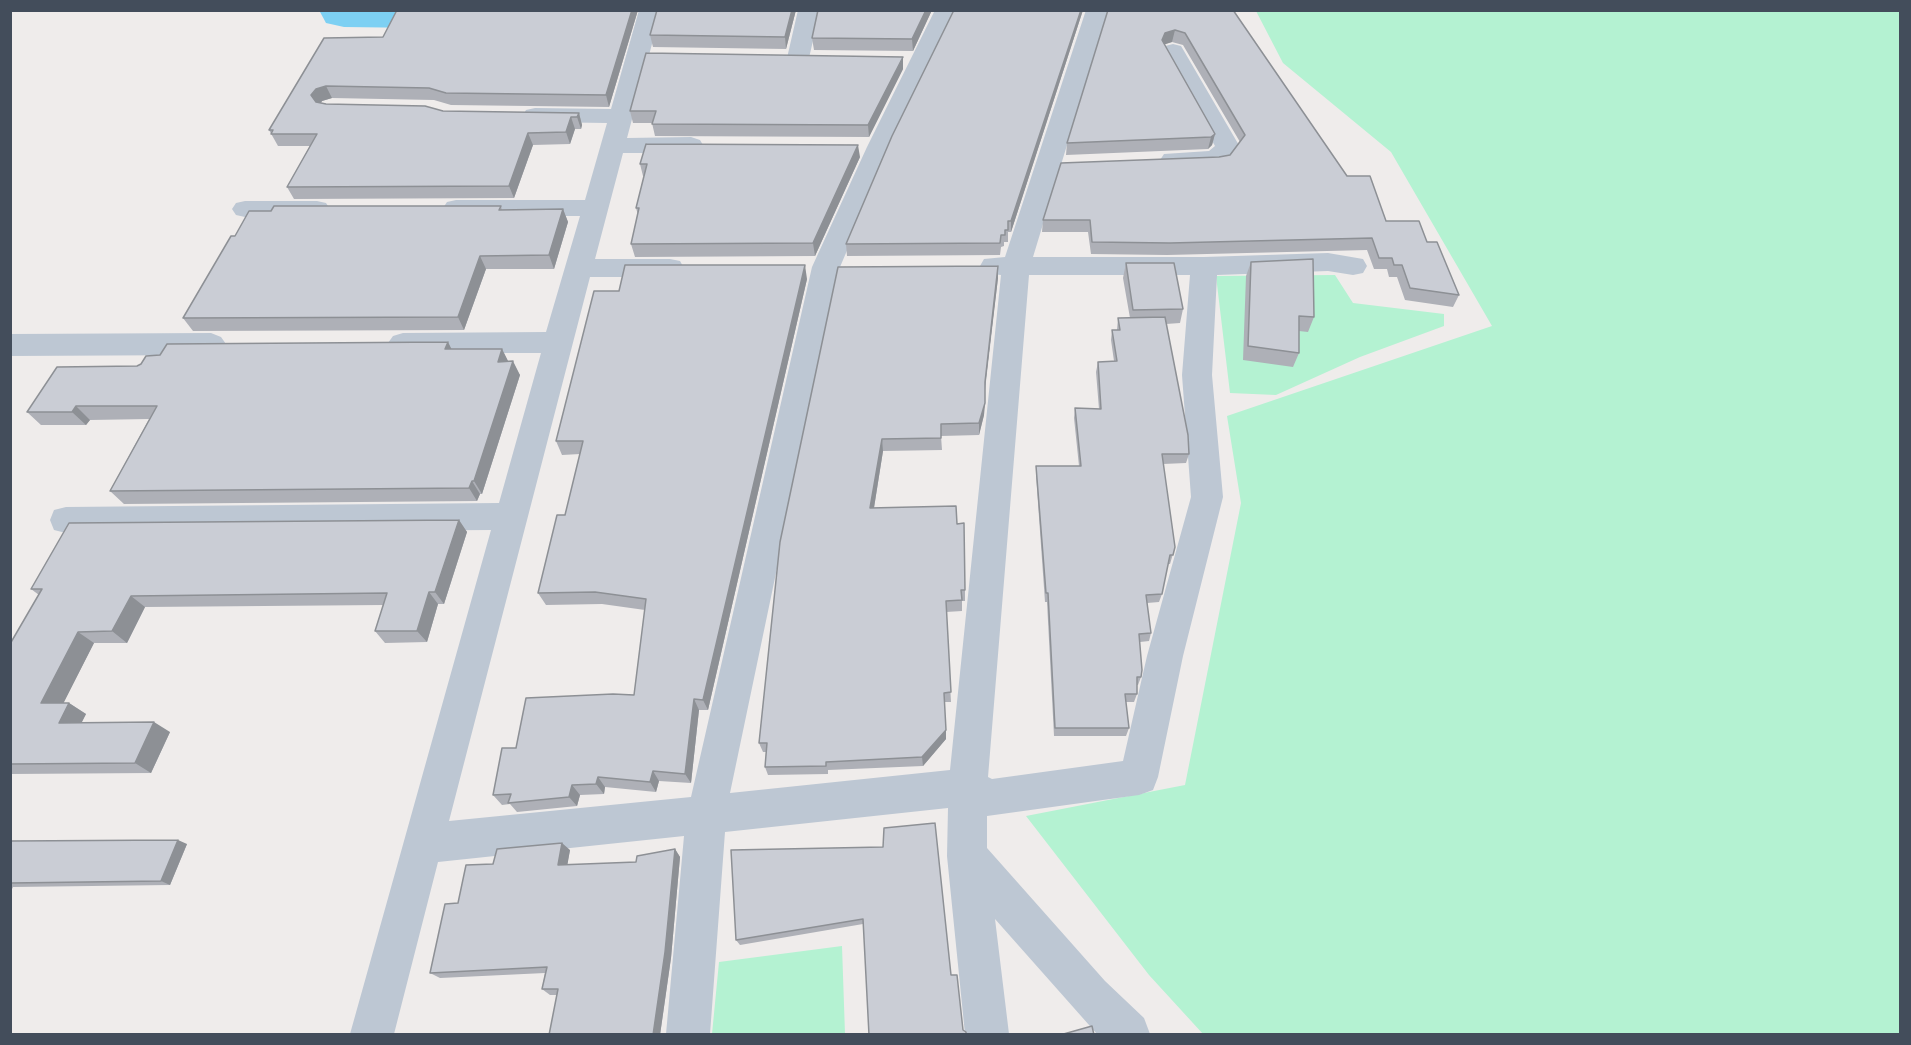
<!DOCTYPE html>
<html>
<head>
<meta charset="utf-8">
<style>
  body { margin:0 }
  #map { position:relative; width:1911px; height:1045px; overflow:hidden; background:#efeceb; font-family:Rubik,sans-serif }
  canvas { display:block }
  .frame { position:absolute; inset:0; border:12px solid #434d5b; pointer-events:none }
</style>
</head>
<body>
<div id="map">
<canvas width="1911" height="1045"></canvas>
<div class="frame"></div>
</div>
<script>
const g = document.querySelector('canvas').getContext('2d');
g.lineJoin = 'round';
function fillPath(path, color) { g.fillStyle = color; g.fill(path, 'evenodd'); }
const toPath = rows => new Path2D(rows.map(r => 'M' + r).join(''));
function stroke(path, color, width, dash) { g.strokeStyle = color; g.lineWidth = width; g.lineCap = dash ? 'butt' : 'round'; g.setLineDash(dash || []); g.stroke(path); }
fillPath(toPath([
  [1256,11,1900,11,1900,1034,1203,1034,1149,975,1026,816,1185,785,1241,503,1227,416,1492,326,1391,152,1283,63],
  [1335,275,1353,303,1444,314,1444,326,1360,357,1276,395,1230,393,1216,276],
  [842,946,845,1034,712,1034,719,962]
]), '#b4f2d2');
fillPath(toPath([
  [319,10,527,10,529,13,521,24,503,29,344,27,326,23,319,10]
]), '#7dd0f3');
fillPath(toPath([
  [639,10,661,10,627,138,691,137,700,140,703,145,700,150,691,153,623,153,595,259,670,259,680,261,684,268,680,275,670,277,590,277,449,821,691,797,812,267,867,147,935,10,957,10,891,147,840,267,730,793,950,770,1001,275,984,273,980,266,984,259,1005,257,1086,10,1108,10,1033,257,1204,257,1328,253,1363,259,1367,266,1363,273,1353,275,1328,271,1217,275,1212,375,1223,497,1183,656,1158,777,1153,790,1139,795,987,816,987,848,1105,981,1144,1018,1150,1034,1097,1034,995,919,1009,1034,965,1034,947,856,948,808,725,832,710,1034,666,1034,684,836,438,862,394,1034,350,1034,491,530,66,533,54,530,50,520,54,510,66,507,499,503,541,353,403,353,393,350,388,343,393,336,403,333,546,332,580,216,456,216,447,214,443,208,447,202,456,200,585,200,607,123,535,122,526,120,523,115,526,110,535,108,611,109,639,10],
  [1029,275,1190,275,1182,375,1191,497,1147,656,1123,761,992,779,988,777,1029,275],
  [798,10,820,10,809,58,806,63,798,65,790,63,787,58,798,10],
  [1173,44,1181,46,1184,51,1240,147,1225,165,1173,168,1164,166,1160,160,1164,154,1209,151,1215,146,1162,51,1165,46,1173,44],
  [245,201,317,201,326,203,330,209,326,215,317,217,245,217,236,215,232,209,236,203,245,201],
  [211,333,221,337,226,344,221,351,211,355,10,356,10,334,211,333]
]), '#bdc7d3');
fillPath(toPath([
  [638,10,609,107,451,105,434,100,332,98,322,101,321,103,326,104,443,111,579,113,582,125,581,129,575,129,570,144,533,145,514,198,294,199,287,187,310,146,278,146,269,130,383,37],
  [796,10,786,49,653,47,650,35],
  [818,10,932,10,913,51,814,50,812,38],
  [954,10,1083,10,1011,232,1008,232,1008,242,1004,242,1004,246,1001,247,1000,255,847,256,846,244],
  [1108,10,1233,10,1347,176,1386,221,1427,242,1459,295,1453,307,1405,300,1397,277,1389,277,1387,269,1374,269,1367,250,1167,255,1091,254,1088,232,1042,232,1043,220,1219,157,1230,155,1240,142,1183,45,1172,42,1164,44,1215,134,1212,145,1208,149,1066,155,1067,143],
  [903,69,869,137,655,136,652,123,633,123,630,111],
  [860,157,815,256,635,257,631,244,638,215,636,208,644,176,643,176,640,164],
  [501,206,502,210,563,209,568,222,554,269,486,269,464,330,193,331,183,318],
  [1251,262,1314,317,1308,332,1299,331,1299,353,1293,367,1243,360,1246,276],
  [1126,263,1183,309,1180,323,1166,324,1189,454,1186,463,1163,464,1175,547,1170,564,1168,564,1162,594,1159,602,1147,603,1151,633,1149,641,1140,642,1141,677,1138,685,1137,685,1137,694,1134,702,1126,702,1129,728,1126,736,1054,736,1047,602,1045,602,1036,475,1036,466,1079,466,1074,418,1075,408,1099,409,1096,372,1098,362,1114,361,1111,340,1112,330,1117,330,1118,318,1130,318,1123,278],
  [998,266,998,278,985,390,984,415,979,435,941,436,942,450,883,451,874,508,957,524,965,590,965,601,962,601,962,611,946,612,951,702,944,702,946,739,923,766,828,770,828,774,768,775,765,767,766,752,763,752,759,743,780,542],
  [807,279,708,710,699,710,691,783,659,781,656,792,605,787,604,794,580,795,577,806,517,812,510,804,502,805,493,795,516,748,634,695,645,610,602,604,546,605,538,593,565,515,580,454,562,455,556,441,619,291],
  [448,342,451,349,502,349,508,361,520,375,482,494,480,494,477,501,124,504,110,491,149,419,90,420,86,425,41,425,27,412,137,366],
  [459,520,467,532,444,604,438,604,427,642,385,643,375,631,383,605,145,607,127,643,94,643,63,703,69,703,86,714,81,723,170,732,151,773,10,774,10,644,39,595,31,589],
  [10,841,187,844,170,885,13,887,10,893],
  [883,847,951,975,963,1030,863,924,740,945,736,940],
  [675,849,680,857,671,958,660,1035,549,1035,557,995,550,995,542,989,545,973,440,978,430,973,458,903,493,864,570,850,567,865,636,862]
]), '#aeb0b7');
fillPath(toPath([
  [632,10,638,10,609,107,606,95],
  [792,10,796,10,786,49,785,37],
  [926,10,932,10,913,51,912,39],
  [1081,10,1083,10,1011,232,1011,221],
  [1175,30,1172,42,1163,45,1162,40,1165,33],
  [903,57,903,69,869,137,868,125],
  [326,86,332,98,322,101,318,107,311,95,316,89],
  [579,113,582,125,581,129,577,117],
  [571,117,575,129,570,144,566,132],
  [528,133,533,145,514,198,509,186],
  [1215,134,1212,145,1208,149,1211,137],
  [858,145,860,157,815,256,813,243],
  [563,209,568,222,554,269,549,255],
  [480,256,486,269,464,330,458,317],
  [805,265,807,279,708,710,703,700],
  [998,266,998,278,984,394,985,382],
  [448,342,455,356,445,349],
  [502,349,509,363,498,362],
  [513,361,520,375,482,494,474,481],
  [985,403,984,415,979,435,979,423],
  [76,406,90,420,86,425,72,412],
  [882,439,883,451,872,520,870,508],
  [472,481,480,494,477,501,469,488],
  [459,520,467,532,444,604,435,592],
  [429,592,438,604,427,642,417,631],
  [131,596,145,607,127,643,112,631],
  [78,632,94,643,58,714,41,703],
  [694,699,699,710,691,783,685,774],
  [69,703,86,714,76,734,59,723],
  [154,722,170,732,151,773,135,763],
  [946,730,946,739,923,766,922,757],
  [653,771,659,781,656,792,650,782],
  [598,777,605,787,604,794,596,784],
  [572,785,580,795,577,806,569,797],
  [178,840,187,844,170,885,161,881],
  [562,843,570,850,566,873,558,865],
  [675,849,680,857,671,958,660,1035,653,1035]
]), '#8d9095');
const building = toPath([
  [397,10,632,10,606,95,446,93,429,88,326,86,316,89,311,95,316,102,326,104,425,106,443,111,579,113,577,117,571,117,566,132,528,133,509,186,287,187,317,134,271,134,273,130,269,130,324,38,383,37,397,10],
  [657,10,792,10,785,37,650,35,657,10],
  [818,10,926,10,912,39,812,38,818,10],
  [954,10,1081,10,1011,221,1008,221,1008,230,1005,230,1005,235,1001,235,1000,243,846,244,892,136,954,10],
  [1108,10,1233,10,1347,176,1370,176,1386,221,1419,221,1427,242,1437,242,1459,295,1410,288,1402,265,1394,265,1392,258,1379,258,1372,238,1170,243,1092,242,1090,220,1043,220,1061,163,1219,157,1230,155,1245,135,1185,33,1175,30,1165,33,1162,40,1215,134,1211,137,1067,143,1108,10],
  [646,53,903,57,868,125,652,124,656,111,630,111,646,53],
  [646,144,858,145,813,243,631,244,639,208,636,208,647,164,640,164,646,144],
  [274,206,501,206,499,210,563,209,549,255,480,256,458,317,183,318,231,236,235,236,249,211,271,211,274,206],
  [1313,259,1314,317,1299,316,1299,353,1248,346,1251,262,1313,259],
  [1126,263,1174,263,1183,309,1133,310,1126,263],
  [625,265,805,265,703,700,694,699,685,774,653,771,650,782,598,777,596,784,572,785,569,797,508,803,511,794,493,795,502,748,516,748,526,698,613,694,634,695,646,599,595,592,538,593,557,515,565,515,583,441,556,441,594,291,619,291,625,265],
  [998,266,985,382,985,403,979,423,941,424,941,438,882,439,870,508,956,506,957,524,964,523,965,590,961,590,962,600,946,601,951,692,944,693,946,730,922,757,826,762,826,766,765,767,767,743,759,743,780,542,838,267,998,266],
  [1165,317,1188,435,1189,454,1162,454,1175,547,1173,555,1170,555,1162,594,1146,595,1151,633,1139,634,1142,670,1141,677,1137,677,1137,694,1125,694,1129,728,1055,728,1048,593,1046,593,1036,466,1081,466,1075,408,1101,409,1098,362,1117,361,1112,330,1120,330,1118,318,1165,317],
  [448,342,445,349,502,349,498,362,513,361,474,481,472,481,469,488,110,491,157,406,76,406,72,412,27,412,57,367,137,366,141,364,146,356,160,355,167,344,448,342],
  [459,520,435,592,429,592,417,631,375,631,387,593,131,596,112,631,78,632,41,703,69,703,59,723,154,722,135,763,10,764,10,644,42,589,31,589,69,523,459,520],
  [935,823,951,975,957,975,963,1030,966,1032,966,1035,869,1035,863,919,736,940,731,850,883,847,884,828,935,823],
  [178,840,161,881,10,883,10,841,178,840],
  [562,843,558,865,636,862,637,856,675,849,665,952,653,1035,549,1035,558,989,542,989,547,967,430,973,445,904,458,903,466,865,493,864,497,849,562,843],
  [1092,1026,1094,1035,1060,1035,1092,1026]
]);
fillPath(building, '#cacdd5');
stroke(building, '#8d9095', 1.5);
</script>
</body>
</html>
